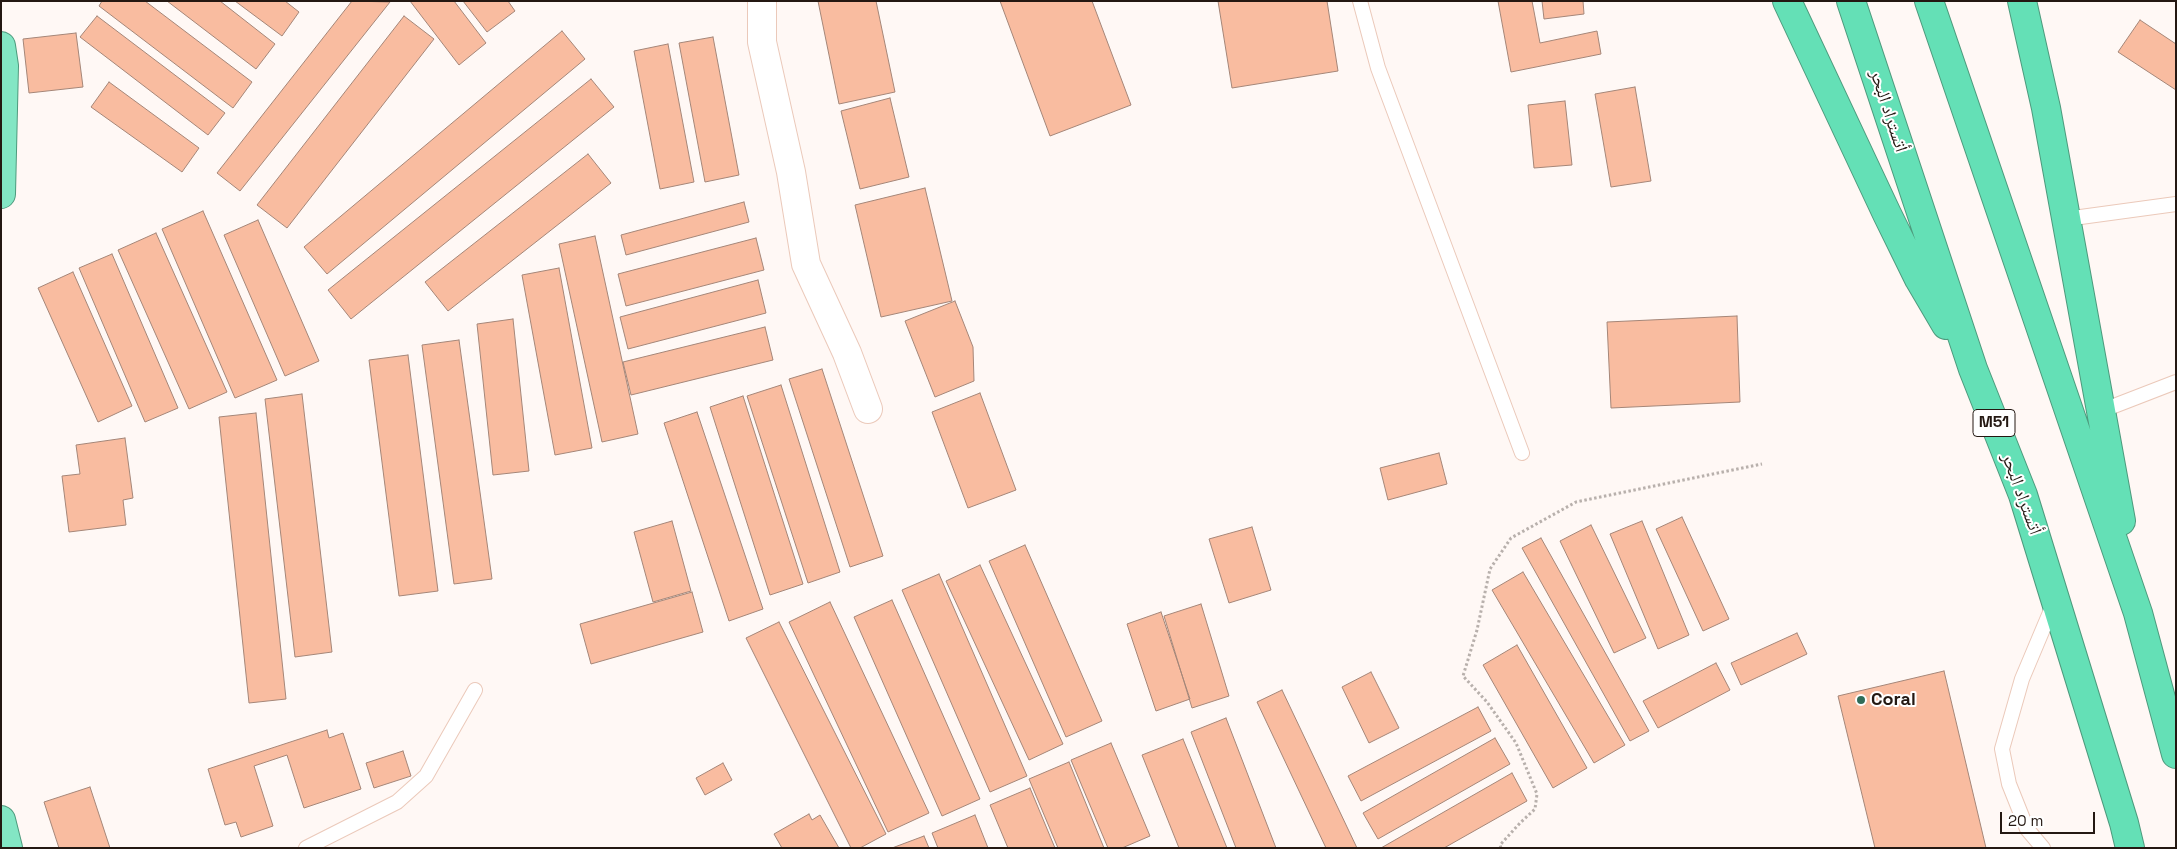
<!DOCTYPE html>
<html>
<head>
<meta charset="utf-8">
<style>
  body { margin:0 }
  #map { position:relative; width:2177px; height:849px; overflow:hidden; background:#fff8f5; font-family:"Space Grotesk",sans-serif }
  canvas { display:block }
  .frame { position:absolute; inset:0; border:2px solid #241812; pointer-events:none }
  .scale { position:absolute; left:2000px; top:812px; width:95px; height:22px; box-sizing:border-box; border:2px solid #241812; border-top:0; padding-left:6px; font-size:15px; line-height:18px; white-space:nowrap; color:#241812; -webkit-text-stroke:4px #fff; paint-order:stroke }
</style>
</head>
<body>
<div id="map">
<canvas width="2177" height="849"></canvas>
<div class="frame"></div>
<div class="scale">20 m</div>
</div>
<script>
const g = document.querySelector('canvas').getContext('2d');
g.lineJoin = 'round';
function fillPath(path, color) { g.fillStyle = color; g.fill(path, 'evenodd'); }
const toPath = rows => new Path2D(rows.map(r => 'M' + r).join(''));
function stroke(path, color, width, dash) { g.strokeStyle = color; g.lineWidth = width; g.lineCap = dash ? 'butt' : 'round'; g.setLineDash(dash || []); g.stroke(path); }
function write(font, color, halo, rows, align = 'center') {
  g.font = font + ' "Space Grotesk","Noto Naskh Arabic",sans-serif'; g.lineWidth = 4; g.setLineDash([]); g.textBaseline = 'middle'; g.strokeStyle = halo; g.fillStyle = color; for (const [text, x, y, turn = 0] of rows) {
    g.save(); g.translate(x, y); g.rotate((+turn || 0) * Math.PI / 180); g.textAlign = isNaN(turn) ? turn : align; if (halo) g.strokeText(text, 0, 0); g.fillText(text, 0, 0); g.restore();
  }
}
const building = toPath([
  [102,1,145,1,252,82,233,108,99,6,102,1],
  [167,1,220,1,275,44,256,69,167,1],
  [235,1,285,1,299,12,282,36,235,1],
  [352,1,390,2,240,191,217,173,352,1],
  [410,1,454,1,486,43,459,65,410,1],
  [463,1,508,1,515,11,487,32,463,1],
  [818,1,876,1,895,92,839,104,818,1],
  [1000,1,1092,1,1131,105,1050,136,1000,1],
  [1218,1,1327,1,1338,71,1232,88,1218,1],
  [1498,1,1532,1,1540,43,1597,31,1601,54,1511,72,1498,1],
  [1542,1,1583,1,1584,14,1544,19,1542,1],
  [97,16,225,113,208,135,80,37,97,16],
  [404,16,434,39,287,228,257,205,404,16],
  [2140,20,2176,44,2176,90,2118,52,2140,20],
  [562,31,585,59,327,274,304,247,562,31],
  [76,33,83,87,29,93,23,39,76,33],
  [713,37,739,175,705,182,679,43,713,37],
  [668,44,694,182,660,189,634,51,668,44],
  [591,79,614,107,351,319,328,290,591,79],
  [109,82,199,148,182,172,91,107,109,82],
  [1635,87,1651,181,1611,187,1595,94,1635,87],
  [890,98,909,177,860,189,841,111,890,98],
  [1565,101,1572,165,1534,168,1528,105,1565,101],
  [588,154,611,183,448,311,425,282,588,154],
  [925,188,952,301,881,317,855,205,925,188],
  [744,202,749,222,626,255,621,235,744,202],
  [203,211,277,380,235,398,162,229,203,211],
  [258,220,319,361,285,376,224,235,258,220],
  [156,233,227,392,189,409,118,250,156,233],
  [595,236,638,434,602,442,559,244,595,236],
  [756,238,764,270,626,306,618,274,756,238],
  [112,254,178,408,145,422,79,268,112,254],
  [559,268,592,448,555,455,522,275,559,268],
  [73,272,132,406,98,422,38,288,73,272],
  [758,280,766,313,628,349,620,317,758,280],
  [955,301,973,347,974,381,935,397,905,321,955,301],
  [1737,316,1740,402,1611,408,1607,322,1737,316],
  [513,319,529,471,493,475,477,324,513,319],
  [765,327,773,360,631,395,623,362,765,327],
  [459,340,492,579,454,584,422,345,459,340],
  [408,355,438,591,399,596,369,360,408,355],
  [822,369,883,556,850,567,789,379,822,369],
  [781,385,840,572,808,583,747,396,781,385],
  [980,393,1016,490,968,508,932,412,980,393],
  [302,394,332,652,295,657,265,399,302,394],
  [743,396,803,584,770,595,710,407,743,396],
  [697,412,763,609,729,621,664,423,697,412],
  [256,413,286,699,249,703,219,417,256,413],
  [125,438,133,498,123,500,126,525,69,532,62,476,80,474,76,445,125,438],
  [1439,453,1447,484,1388,500,1380,468,1439,453],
  [1682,517,1729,619,1703,631,1656,529,1682,517],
  [672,521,691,591,653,602,634,532,672,521],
  [1642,521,1689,635,1658,649,1610,534,1642,521],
  [1591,525,1646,638,1614,653,1560,541,1591,525],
  [1252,527,1271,590,1229,603,1209,539,1252,527],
  [1541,538,1649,731,1630,741,1522,548,1541,538],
  [1025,545,1102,721,1066,737,989,561,1025,545],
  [980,565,1063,744,1029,760,946,581,980,565],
  [1523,572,1625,745,1594,763,1492,590,1523,572],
  [939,574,1027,776,990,792,902,590,939,574],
  [692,592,703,632,591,664,580,624,692,592],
  [892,600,980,799,942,816,854,617,892,600],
  [830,602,929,813,888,832,789,622,830,602],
  [1201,604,1229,696,1192,708,1164,616,1201,604],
  [1161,612,1190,699,1156,711,1127,624,1161,612],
  [779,622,886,834,860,848,851,848,746,638,779,622],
  [1797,633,1807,654,1741,685,1731,663,1797,633],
  [1517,645,1587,768,1553,788,1483,665,1517,645],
  [1716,663,1730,690,1658,728,1643,701,1716,663],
  [1944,671,1986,848,1875,848,1838,696,1944,671],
  [1371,672,1399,728,1369,743,1342,687,1371,672],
  [1282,690,1357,848,1326,848,1257,702,1282,690],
  [1478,707,1491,731,1361,801,1348,776,1478,707],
  [1226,718,1276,848,1236,848,1191,732,1226,718],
  [327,730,329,738,343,733,361,789,304,808,287,755,254,766,273,826,241,837,236,822,225,825,208,769,327,730],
  [1495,738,1510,764,1378,839,1363,813,1495,738],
  [1183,739,1227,848,1179,848,1142,755,1183,739],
  [1111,743,1150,836,1122,848,1108,848,1071,760,1111,743],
  [403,751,411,776,374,788,366,763,403,751],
  [1069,762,1104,848,1058,848,1029,779,1069,762],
  [723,763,732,780,705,795,696,778,723,763],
  [1512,773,1527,801,1444,848,1381,848,1512,773],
  [90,787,110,848,59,848,44,802,90,787],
  [1030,788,1055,848,1008,848,990,805,1030,788],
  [809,814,812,820,820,815,839,848,782,848,774,834,809,814],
  [975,815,988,848,938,848,932,833,975,815],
  [924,836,929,848,892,848,924,836]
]);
fillPath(building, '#f9bca0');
stroke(building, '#a58678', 1);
const service = toPath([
  [1360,1,1378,68,1522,453],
  [2066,219,2176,204],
  [2101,411,2176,382],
  [306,848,397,802,426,776,475,690],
  [2043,848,2027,829,2009,784,2002,749,2022,679,2054,603]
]);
const minor = toPath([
  [762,1,762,42,791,172,806,264,847,353,868,409]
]);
const trunk = toPath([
  [1,46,4,66,1,194],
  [1,820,8,848]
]);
const motorway = toPath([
  [1787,1,1887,214,1919,279,1946,325],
  [1851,1,1973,369,2023,495,2124,823,2130,848],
  [1929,1,2138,613,2176,754],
  [2022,1,2046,108,2121,521]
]);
stroke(service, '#ebc9ba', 16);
stroke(minor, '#ebc9ba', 30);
stroke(trunk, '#4e9a7d', 30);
stroke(motorway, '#4e9a7d', 30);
stroke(toPath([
  [1501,848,1500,845,1520,823,1535,809,1537,794,1516,743,1487,702,1463,676,1477,630,1490,569,1511,538,1576,502,1762,464]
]), '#b8b0ac', 3, [2.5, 2.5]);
stroke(service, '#fff', 14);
stroke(minor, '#fff', 28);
stroke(trunk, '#83e6c4', 28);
stroke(motorway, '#64e0b6', 28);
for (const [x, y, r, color] of [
  [1861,700,5,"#306c58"]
]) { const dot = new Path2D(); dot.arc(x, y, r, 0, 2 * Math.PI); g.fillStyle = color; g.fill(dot); stroke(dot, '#fff', 2); }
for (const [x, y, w] of [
  [1994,423,42]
]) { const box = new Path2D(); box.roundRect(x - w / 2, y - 13.5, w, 27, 4); g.fillStyle = '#fff'; g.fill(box); stroke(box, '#241812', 1); }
write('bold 16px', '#241812', null, [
  ["M51",1994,423]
]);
write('18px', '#241812', '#fff', [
  ["أتستراد البحر",1888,111,72],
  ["أتستراد البحر",2021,494,70]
]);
write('bold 18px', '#241812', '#fff', [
  ["Coral",1871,700]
], 'left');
</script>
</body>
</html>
